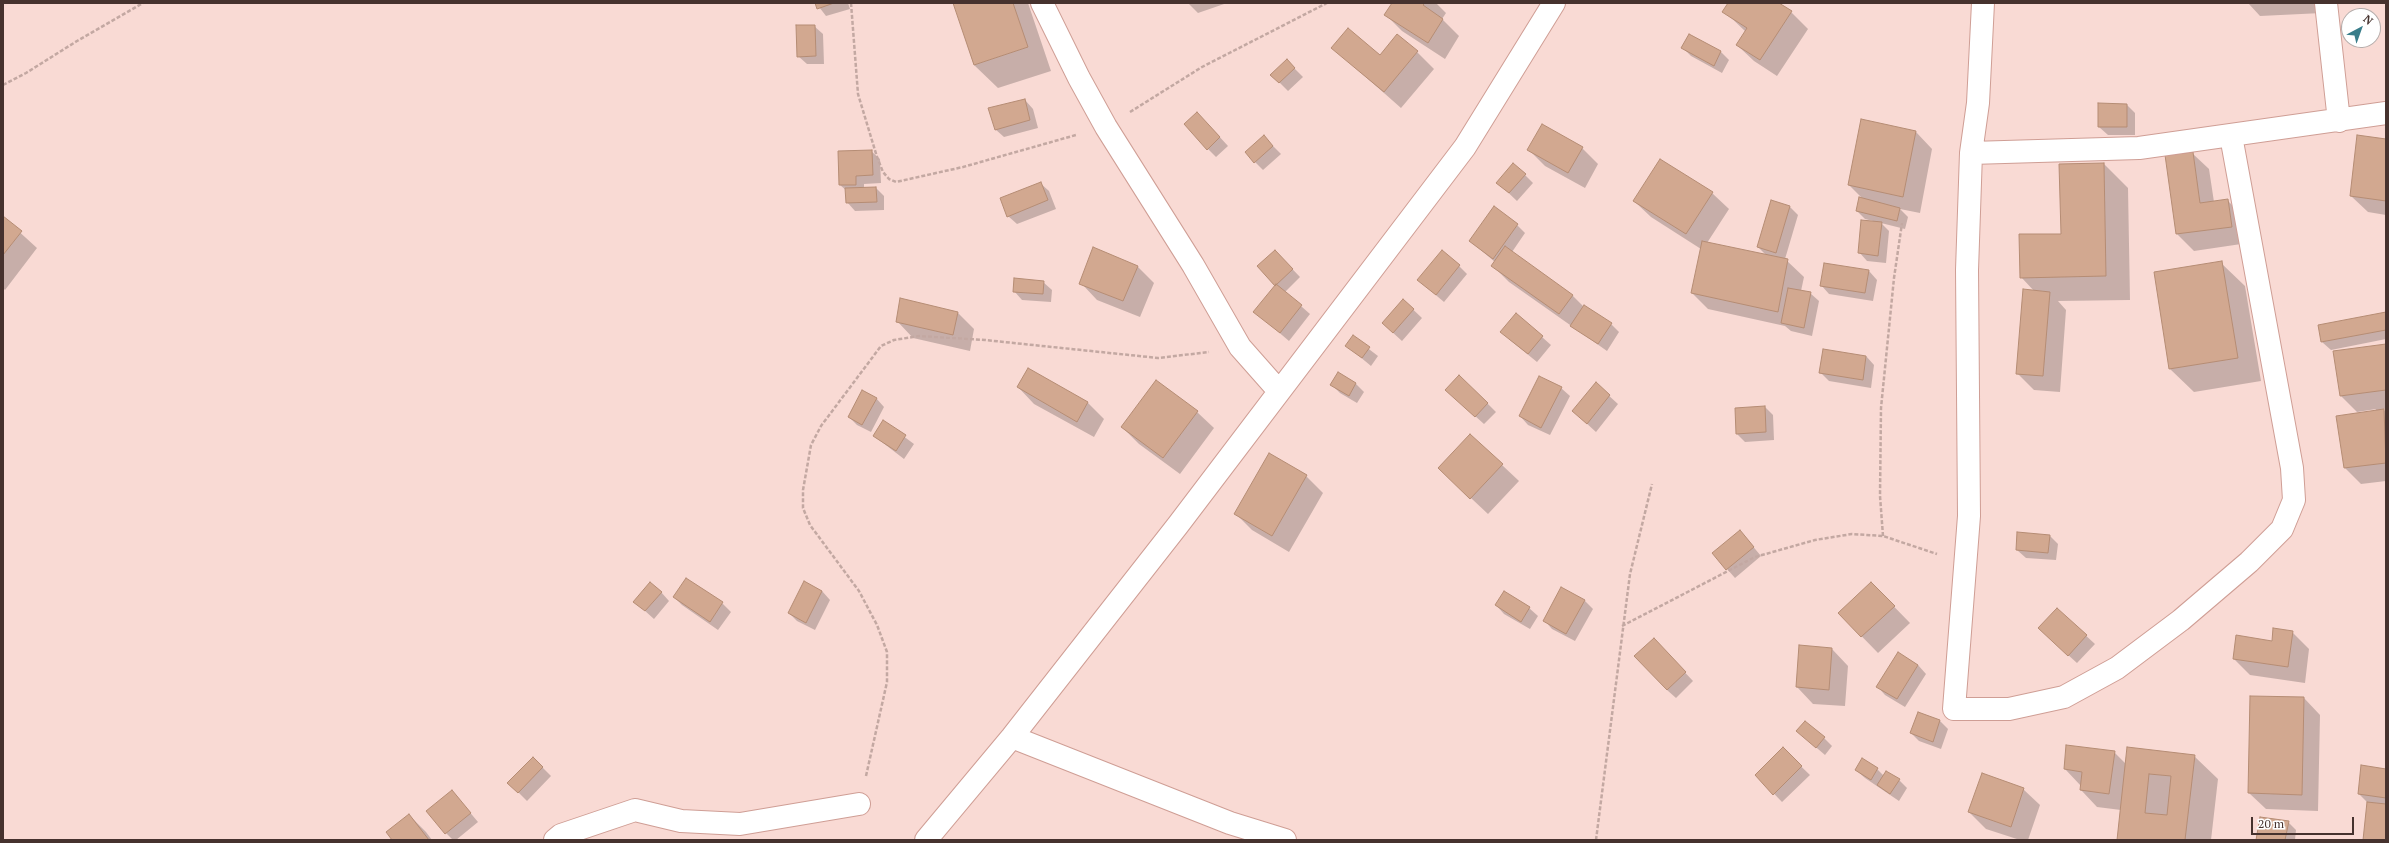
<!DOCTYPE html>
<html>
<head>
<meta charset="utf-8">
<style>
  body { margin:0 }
  #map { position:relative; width:2389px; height:843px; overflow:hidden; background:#f9dad4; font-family:"PT Serif",serif }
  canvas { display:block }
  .frame { position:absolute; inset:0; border:4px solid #46322e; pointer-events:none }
  .north { position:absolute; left:2341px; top:8px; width:40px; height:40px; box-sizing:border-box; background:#fff; border:1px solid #b5adab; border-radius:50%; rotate:41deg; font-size:11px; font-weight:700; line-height:16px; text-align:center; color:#46322e }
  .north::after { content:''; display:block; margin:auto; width:14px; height:18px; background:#387d8a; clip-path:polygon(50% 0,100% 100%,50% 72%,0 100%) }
  .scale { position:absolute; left:2251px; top:817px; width:103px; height:18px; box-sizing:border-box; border:2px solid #46322e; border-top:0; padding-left:5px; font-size:12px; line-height:14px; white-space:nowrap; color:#46322e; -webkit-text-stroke:3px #fff; paint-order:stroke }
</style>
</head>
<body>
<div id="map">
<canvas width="2389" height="843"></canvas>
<div class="frame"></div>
<div class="north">N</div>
<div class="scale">20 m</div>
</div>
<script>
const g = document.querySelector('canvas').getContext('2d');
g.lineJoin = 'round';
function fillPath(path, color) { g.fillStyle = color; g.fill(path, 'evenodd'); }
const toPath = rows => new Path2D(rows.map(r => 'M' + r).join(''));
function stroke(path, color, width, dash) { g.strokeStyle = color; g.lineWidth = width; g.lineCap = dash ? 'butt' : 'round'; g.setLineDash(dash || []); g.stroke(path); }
fillPath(toPath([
  [816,3,848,3,850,9,826,16],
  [954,3,1028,3,1051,71,998,88,974,65],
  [1188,3,1227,3,1198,13],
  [1393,3,1436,3,1446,13,1442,19,1459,36,1445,59,1402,31,1385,14],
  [1729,3,1777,3,1791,12,1808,29,1777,76,1754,61,1737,45,1746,32,1724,11],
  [2248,3,2322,3,2322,13,2260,16],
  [814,26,823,34,824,64,807,64,798,56],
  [1689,35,1721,52,1729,60,1722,73,1691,56,1683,48],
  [1333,48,1380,56,1417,52,1434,69,1401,108],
  [1287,61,1303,77,1288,91,1272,75],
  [1025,100,1033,109,1038,128,1004,137,995,129],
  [2127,105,2135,113,2135,135,2108,135,2099,127],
  [1862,120,1916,132,1932,149,1920,213,1900,209,1908,217,1905,229,1881,223,1889,231,1886,263,1867,261,1859,252,1873,221,1865,219,1857,211,1864,200,1849,185],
  [1206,122,1228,146,1216,157,1208,149],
  [1264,137,1281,154,1263,170,1255,162],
  [2386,140,2386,215,2368,212,2351,196],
  [1582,148,1598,164,1585,188,1545,166,1529,150],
  [871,151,880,159,881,183,864,184,864,188,876,188,884,196,884,210,855,211,847,202,847,191,840,185,839,152],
  [2192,153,2209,169,2214,202,2227,200,2244,217,2248,243,2194,251,2177,234,2167,156],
  [2104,164,2128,188,2130,300,2058,301,2066,310,2060,392,2034,390,2017,373,2035,292,2021,277,2062,235],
  [1525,175,1533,183,1517,201,1498,183],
  [1040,183,1049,191,1056,209,1017,224,1008,216],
  [1712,193,1729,209,1707,243,1766,255,1758,247,1790,207,1798,215,1785,259,1804,277,1801,291,1810,293,1819,301,1812,336,1791,331,1785,326,1708,309,1692,293,1701,249,1651,217,1634,201],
  [3,217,37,248,5,290,3,288],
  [1517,225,1525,233,1512,252,1572,295,1584,307,1611,324,1619,332,1607,351,1509,282,1492,265,1495,262,1470,241],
  [1275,251,1300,277,1285,292,1310,314,1289,341,1255,312,1276,285],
  [2221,263,2245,286,2261,381,2194,392,2170,369],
  [1824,264,1869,271,1877,280,1873,301,1829,294,1821,285],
  [1137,266,1154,283,1140,317,1097,300,1081,283],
  [1459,266,1467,274,1444,302,1418,280],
  [1043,282,1052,290,1051,302,1022,300,1014,291],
  [1403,300,1422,318,1402,341,1391,331],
  [958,313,974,329,970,351,913,338,897,321],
  [2386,313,2386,339,2331,350,2322,342],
  [1516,314,1551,345,1537,362,1510,340],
  [1353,337,1378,356,1371,366,1347,346],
  [2386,345,2386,408,2383,409,2386,412,2386,481,2361,484,2345,468,2376,409,2357,412,2340,395],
  [1866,356,1874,365,1871,388,1829,381,1821,373],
  [1029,369,1088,403,1104,419,1094,437,1034,404,1018,387],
  [1338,374,1356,384,1364,392,1357,403,1340,393,1332,385],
  [1156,382,1197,412,1214,428,1180,474,1139,444,1122,427],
  [1596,384,1618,404,1596,432,1573,411],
  [1561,388,1570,396,1550,435,1528,425,1520,416],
  [876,398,884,407,871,432,857,425,849,417],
  [1455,398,1487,403,1496,412,1484,424],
  [1765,407,1773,415,1774,440,1745,442,1737,434],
  [883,421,914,444,904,459,874,436],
  [1502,465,1519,481,1488,514,1456,484],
  [1306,476,1323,493,1289,552,1252,530,1235,513],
  [1740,531,1761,556,1735,578,1713,553],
  [2050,536,2058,544,2056,560,2026,558,2017,550],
  [686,579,722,603,731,612,718,630,682,605,674,597],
  [804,583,822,591,830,600,815,630,797,621,789,613],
  [1871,583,1910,623,1878,653,1839,613],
  [661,592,669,601,654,619,635,602],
  [1585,601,1593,609,1575,641,1552,629,1544,620],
  [1496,605,1529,608,1538,616,1530,629,1504,614],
  [2057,609,2095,644,2077,663,2047,636],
  [2292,632,2309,649,2305,683,2250,675,2234,659],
  [1662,648,1693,681,1676,698,1667,690],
  [1832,649,1848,666,1845,706,1813,704,1797,687],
  [1898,653,1918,665,1926,674,1905,707,1885,695,1877,686],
  [2304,698,2320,715,2318,811,2266,809,2249,793],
  [1918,713,1940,721,1948,729,1941,749,1919,741,1911,733],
  [1797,731,1824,738,1832,746,1825,755],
  [2067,746,2114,752,2126,764,2194,756,2218,779,2211,840,2118,840,2121,810,2097,807,2081,790,2081,786,2065,769],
  [1783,749,1810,775,1782,802,1756,775],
  [533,758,551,776,527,801,509,783],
  [1877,769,1884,776,1899,780,1907,788,1899,801,1865,778,1856,770],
  [2386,770,2386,840,2364,840,2368,803,2359,794],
  [2023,789,2040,805,2028,840,2020,840,1986,829,1969,812],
  [452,791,478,822,456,840,453,840,446,833,428,811],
  [409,815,426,832,432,840,393,840],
  [2288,822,2296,830,2295,840,2257,840]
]), '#0003');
const building = toPath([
  [815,3,834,3,817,9,815,3],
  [953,3,1013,3,1028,47,974,65,953,3],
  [1392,3,1425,3,1423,5,1443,19,1428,43,1384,15,1392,3],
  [1728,3,1779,3,1792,11,1760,60,1736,45,1747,28,1722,12,1728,3],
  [796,25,815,25,816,56,797,57,796,25],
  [1348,28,1380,55,1397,34,1418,51,1384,92,1331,48,1348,28],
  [1689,34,1721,51,1714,66,1681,48,1689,34],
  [1287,59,1295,68,1279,83,1270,75,1287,59],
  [1025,99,1030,120,995,130,988,108,1025,99],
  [2098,103,2127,104,2127,127,2098,127,2098,103],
  [1197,112,1220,137,1207,150,1184,124,1197,112],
  [1861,119,1916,131,1903,197,1848,185,1861,119],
  [1542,124,1583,147,1568,173,1527,150,1542,124],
  [1264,135,1273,146,1254,163,1245,152,1264,135],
  [2357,135,2386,139,2386,201,2350,196,2357,135],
  [872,150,873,175,856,176,856,185,839,185,838,151,872,150],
  [2193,152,2200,203,2228,199,2232,227,2176,234,2165,155,2193,152],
  [1660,159,1713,192,1686,234,1633,201,1660,159],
  [1513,163,1526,174,1509,193,1496,183,1513,163],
  [2104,163,2106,276,2020,278,2019,234,2061,234,2059,164,2104,163],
  [1041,182,1048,200,1007,217,1000,198,1041,182],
  [876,187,877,202,846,203,845,188,876,187],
  [1859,197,1900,208,1897,221,1856,211,1859,197],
  [1771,200,1790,206,1776,253,1757,247,1771,200],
  [1494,206,1518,224,1493,259,1469,241,1494,206],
  [3,216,22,231,3,255,3,216],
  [1861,220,1882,222,1878,256,1858,253,1861,220],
  [1702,241,1788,259,1778,312,1691,293,1702,241],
  [1505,246,1573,295,1559,314,1491,266,1505,246],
  [1093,247,1138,266,1123,301,1079,284,1093,247],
  [1275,250,1293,269,1275,286,1257,266,1275,250],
  [1442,250,1460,265,1436,295,1417,280,1442,250],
  [2222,261,2238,358,2169,369,2154,272,2222,261],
  [1824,263,1869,270,1865,293,1820,286,1824,263],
  [1014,278,1044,281,1043,294,1013,292,1014,278],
  [1276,284,1302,305,1280,333,1253,312,1276,284],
  [1788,288,1811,292,1804,328,1781,323,1788,288],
  [2023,289,2050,292,2043,376,2016,374,2023,289],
  [900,298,958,312,953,335,896,322,900,298],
  [1403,299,1414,309,1393,333,1382,323,1403,299],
  [1584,305,1612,323,1598,344,1570,326,1584,305],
  [2386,312,2386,330,2321,342,2318,325,2386,312],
  [1516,313,1543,336,1528,354,1500,332,1516,313],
  [1353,335,1370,347,1362,358,1345,346,1353,335],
  [2386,344,2386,390,2340,396,2333,351,2386,344],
  [1823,349,1866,356,1863,380,1819,373,1823,349],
  [1028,368,1088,402,1077,422,1017,387,1028,368],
  [1338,372,1356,383,1349,396,1330,385,1338,372],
  [1459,375,1488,403,1475,417,1445,390,1459,375],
  [1539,376,1562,387,1541,428,1519,416,1539,376],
  [1156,380,1198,411,1163,458,1121,427,1156,380],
  [1596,382,1610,395,1587,424,1572,411,1596,382],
  [862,390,877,398,862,425,848,417,862,390],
  [1765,406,1766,432,1736,434,1735,408,1765,406],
  [2384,409,2386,463,2344,468,2336,416,2384,409],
  [883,420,906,435,896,451,873,436,883,420],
  [1470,434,1503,464,1470,499,1438,468,1470,434],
  [1269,453,1307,475,1272,536,1234,514,1269,453],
  [1740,530,1754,547,1726,570,1712,553,1740,530],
  [2017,532,2050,535,2048,553,2016,550,2017,532],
  [686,578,723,602,710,622,673,597,686,578],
  [804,581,822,591,806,623,788,613,804,581],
  [650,582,662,592,645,611,633,602,650,582],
  [1871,582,1895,606,1861,637,1838,613,1871,582],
  [1561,587,1585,600,1566,634,1543,621,1561,587],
  [1504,591,1530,607,1521,622,1495,605,1504,591],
  [2057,608,2087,635,2068,656,2038,628,2057,608],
  [2273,628,2293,631,2288,667,2233,659,2236,635,2272,641,2273,628],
  [1654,638,1686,672,1667,690,1634,656,1654,638],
  [1799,645,1832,648,1829,690,1796,687,1799,645],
  [1898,652,1918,665,1897,699,1876,687,1898,652],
  [2250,696,2304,697,2302,795,2248,793,2250,696],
  [1918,712,1940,720,1933,742,1910,733,1918,712],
  [1805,721,1825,737,1816,748,1796,731,1805,721],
  [2066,745,2115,751,2109,794,2080,790,2082,772,2064,769,2066,745],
  [1783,747,1802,766,1773,795,1755,775,1783,747],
  [2127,747,2195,755,2185,840,2117,840,2127,747],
  [2149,774,2171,776,2167,815,2145,813,2149,774],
  [533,757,543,767,518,793,507,783,533,757],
  [1862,758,1878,768,1871,780,1855,770,1862,758],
  [2361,765,2386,769,2386,798,2358,794,2361,765],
  [1886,771,1900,779,1890,794,1877,785,1886,771],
  [1982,773,2024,788,2011,827,1968,812,1982,773],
  [452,790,471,813,445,834,426,811,452,790],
  [2367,802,2386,804,2386,840,2363,840,2367,802],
  [409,814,429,840,392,840,386,832,409,814],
  [2260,817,2289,821,2285,840,2256,840,2260,817]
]);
fillPath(building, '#d2a890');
stroke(building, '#b58c74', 1);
const minor = toPath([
  [1042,3,1079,78,1106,127,1193,265,1240,347,1278,390],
  [1983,3,1978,103,1971,153,1967,270,1969,516,1954,709,2009,709,2064,697,2117,668,2181,620,2249,562,2282,529,2294,500,2292,468,2231,136],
  [2326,3,2339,121],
  [1971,153,2139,148,2386,113],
  [1012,737,1230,823,1285,840],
  [555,840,561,835,635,810,681,821,740,824,859,804],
  [926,840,1012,737,1178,525,1465,147,1554,3]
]);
stroke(minor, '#cf9e95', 24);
stroke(toPath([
  [851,3,858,94,877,157,883,172,889,179,896,182,963,167,1076,135],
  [3,85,26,73,77,41,143,3],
  [1130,112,1202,67,1327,3],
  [1883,536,1880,496,1881,408,1894,278,1902,223],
  [1622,626,1755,557,1815,540,1852,534,1883,536,1937,554],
  [866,776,887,682,887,652,877,625,859,591,810,525,803,508,803,490,811,445,821,426,881,346,894,340,919,336,985,340,1158,358,1209,352],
  [1596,840,1630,574,1652,484]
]), '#c3a8a2', 2.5, [4, 2]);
stroke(minor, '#fff', 22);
</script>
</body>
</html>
